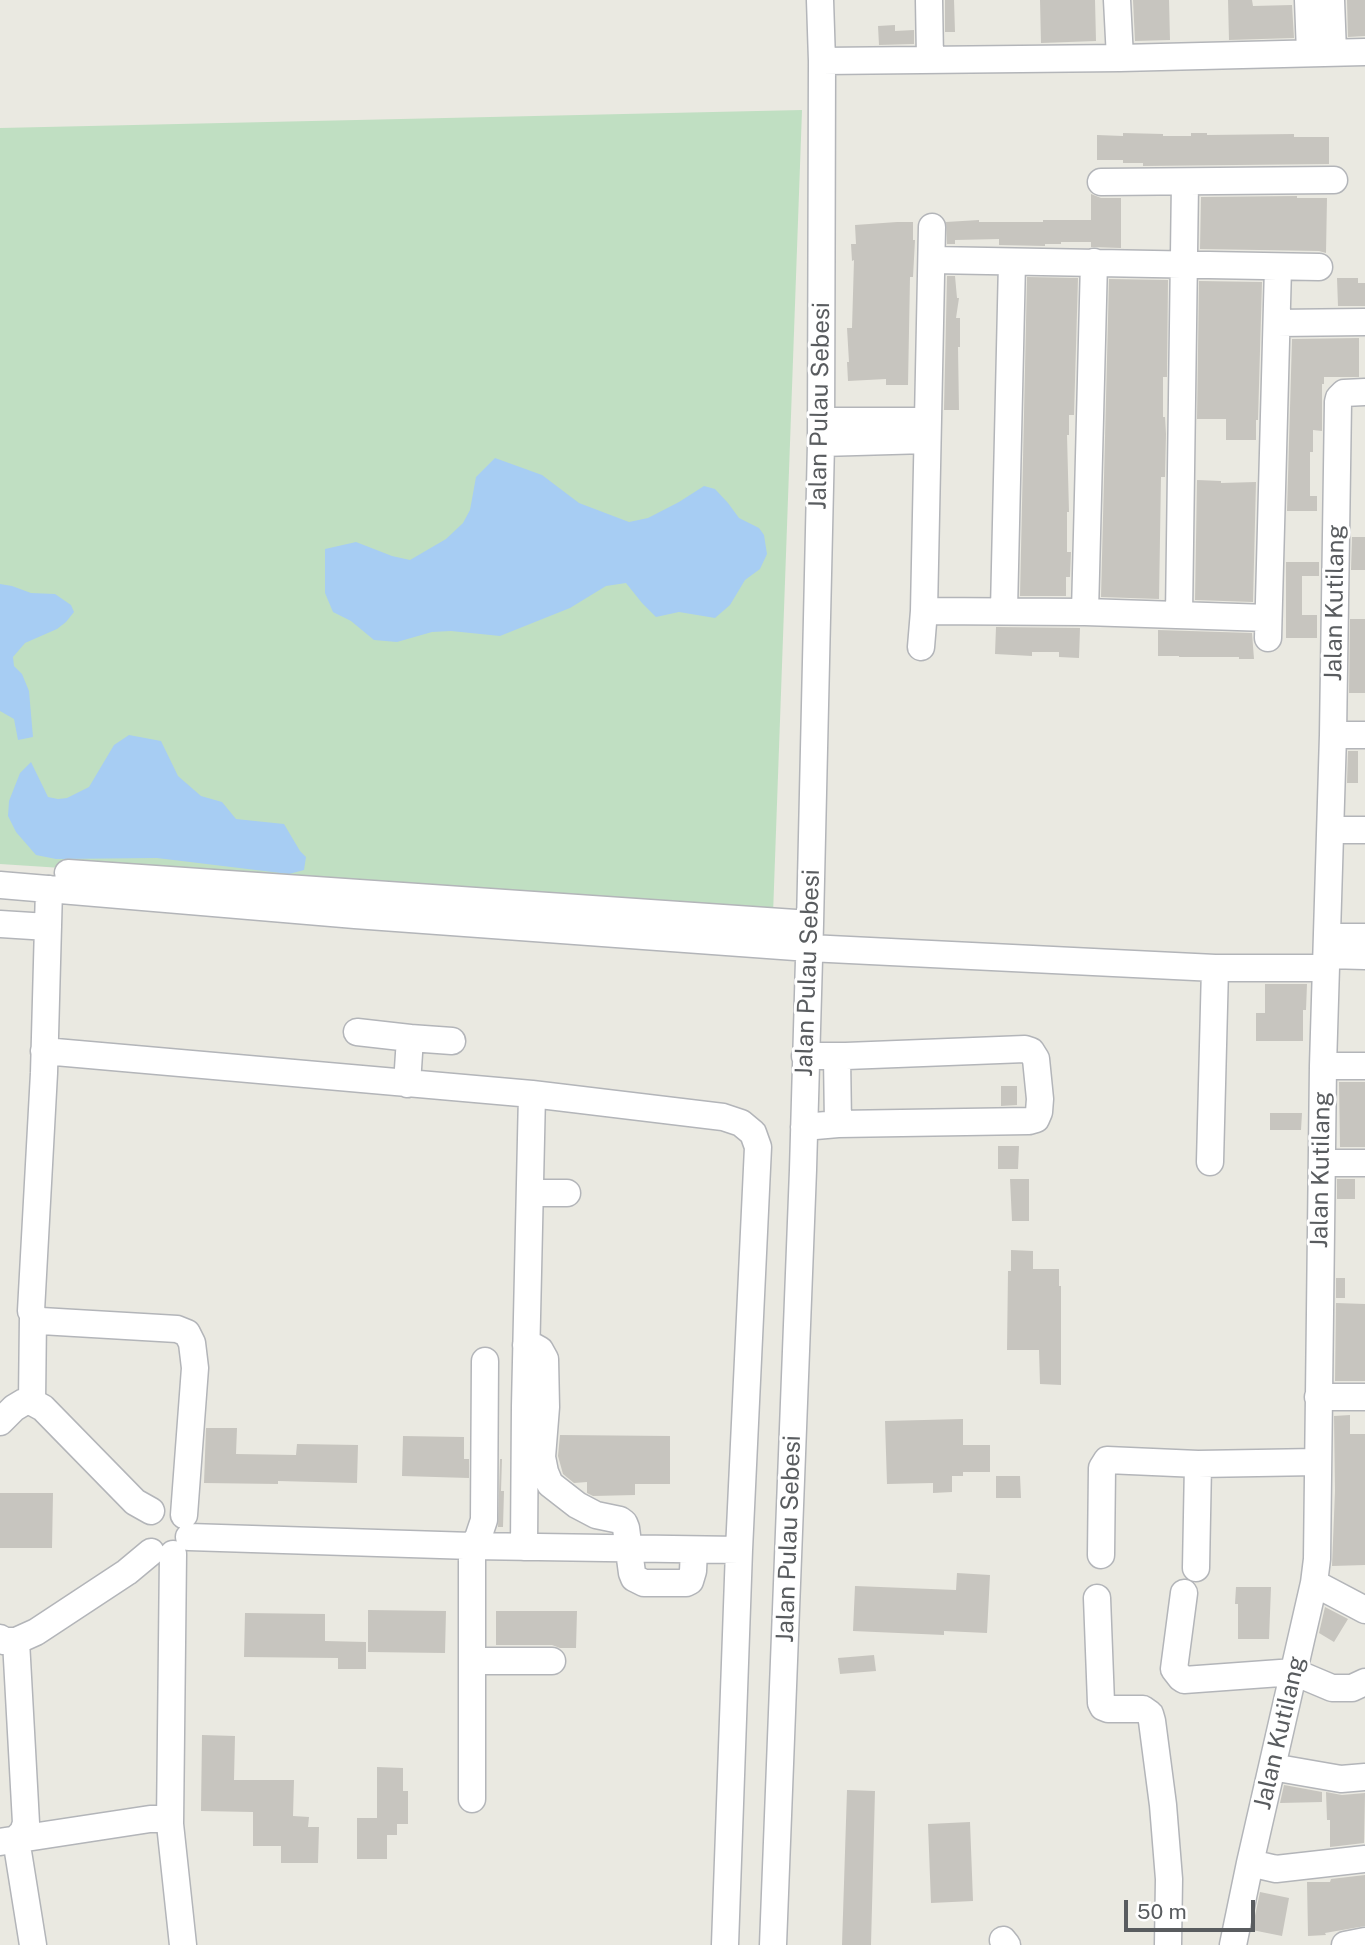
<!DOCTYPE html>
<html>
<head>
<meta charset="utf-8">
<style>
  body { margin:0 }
  #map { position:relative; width:1365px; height:1945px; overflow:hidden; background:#eae9e1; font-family:"Public Sans",sans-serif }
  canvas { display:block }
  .scale { position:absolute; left:1124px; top:1900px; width:131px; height:32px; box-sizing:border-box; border:4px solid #595c5f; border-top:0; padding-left:9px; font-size:21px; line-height:24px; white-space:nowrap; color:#595c5f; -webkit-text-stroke:5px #fff; paint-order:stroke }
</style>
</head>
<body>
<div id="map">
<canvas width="1365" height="1945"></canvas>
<div class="scale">50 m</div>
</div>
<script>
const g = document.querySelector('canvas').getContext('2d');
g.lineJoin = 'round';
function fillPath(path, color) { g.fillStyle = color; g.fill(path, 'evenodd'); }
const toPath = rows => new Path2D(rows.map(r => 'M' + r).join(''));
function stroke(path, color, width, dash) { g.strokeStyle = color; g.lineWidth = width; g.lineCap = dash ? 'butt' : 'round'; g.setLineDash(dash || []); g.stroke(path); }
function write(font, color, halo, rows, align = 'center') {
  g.font = font + ' "Public Sans",sans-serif'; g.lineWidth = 6; g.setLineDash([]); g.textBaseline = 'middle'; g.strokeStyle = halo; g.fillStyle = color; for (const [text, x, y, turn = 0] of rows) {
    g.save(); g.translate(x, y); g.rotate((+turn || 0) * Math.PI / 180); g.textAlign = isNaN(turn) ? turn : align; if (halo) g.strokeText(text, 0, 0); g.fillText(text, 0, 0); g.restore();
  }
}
fillPath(toPath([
  [802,110,773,914,0,864,0,128]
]), '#c0dfc2');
fillPath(toPath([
  [495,458,542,475,579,503,629,522,648,518,679,502,704,486,715,489,728,503,739,518,759,528,764,535,767,554,760,569,745,580,730,605,715,618,679,612,656,617,642,603,626,583,606,586,570,608,500,636,451,631,432,632,397,642,374,640,351,621,333,612,325,593,325,549,356,542,392,556,410,560,446,539,463,523,470,510,476,477],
  [0,584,12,586,31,593,55,594,71,605,74,612,66,622,57,629,25,643,13,657,14,666,22,674,29,691,33,737,18,740,14,719,0,711],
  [129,735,161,741,178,776,201,796,222,802,236,819,284,824,300,851,306,857,304,870,289,874,157,858,56,859,36,855,16,832,8,816,9,801,20,773,31,762,48,797,58,799,67,798,89,787,114,745]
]), '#a7cdf3');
fillPath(toPath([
  [945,0,954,0,955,32,945,32],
  [1040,0,1095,0,1096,41,1041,43],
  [1133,0,1169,0,1170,40,1135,41],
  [1228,0,1252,0,1253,6,1292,5,1294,38,1229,40],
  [1347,0,1365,0,1365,36,1348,37],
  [895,25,895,31,914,30,914,44,879,45,878,26],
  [1123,133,1163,134,1163,136,1191,136,1191,133,1207,133,1207,135,1294,134,1294,137,1329,137,1329,164,1143,166,1143,163,1123,163,1123,160,1097,160,1097,135,1123,136],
  [1091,194,1101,198,1121,198,1121,248,1091,247,1091,242,1061,242,1061,244,1045,244,1045,246,999,245,999,239,955,240,955,244,947,244,946,222,979,220,979,222,1043,222,1043,220,1091,220],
  [1297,196,1297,198,1327,198,1326,253,1319,251,1200,249,1201,197],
  [897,222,913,222,913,240,915,240,913,277,910,277,908,385,886,385,886,379,848,381,847,362,849,362,847,328,852,328,854,260,852,261,851,244,856,244,855,225],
  [947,276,955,276,957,298,959,298,956,318,960,318,960,347,958,347,959,410,944,410],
  [1027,277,1078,278,1074,415,1069,415,1069,435,1067,435,1069,512,1067,512,1067,552,1071,552,1070,577,1066,577,1066,596,1020,596],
  [1337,278,1358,278,1358,283,1365,283,1365,306,1338,306],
  [1109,279,1168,280,1167,377,1163,377,1163,417,1165,417,1166,434,1165,477,1161,477,1159,599,1101,597],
  [1199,281,1262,282,1258,420,1256,420,1256,440,1226,440,1226,419,1197,419],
  [1359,338,1359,377,1324,377,1324,384,1322,384,1322,431,1313,430,1313,452,1310,452,1310,496,1317,496,1317,511,1287,511,1292,339],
  [1197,480,1221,481,1221,483,1256,482,1253,602,1195,600],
  [1352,537,1365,537,1365,570,1351,570],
  [1286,562,1319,562,1319,576,1302,576,1302,615,1317,615,1317,638,1286,638],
  [1350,619,1365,619,1365,693,1349,693],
  [996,627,1080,628,1079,658,1059,657,1059,652,1032,652,1032,656,995,654],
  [1158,630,1252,633,1254,659,1239,659,1239,657,1179,657,1179,656,1158,656],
  [1348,751,1358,751,1358,783,1347,783],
  [1265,984,1307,984,1306,1010,1303,1010,1303,1041,1256,1041,1256,1013,1265,1013],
  [1339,1082,1365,1082,1365,1147,1340,1147],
  [1001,1086,1017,1086,1017,1105,1001,1106],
  [1270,1113,1302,1113,1301,1130,1270,1130],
  [998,1146,1019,1146,1018,1169,998,1169],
  [1010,1179,1029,1179,1029,1221,1012,1221],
  [1337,1179,1355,1179,1355,1199,1337,1199],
  [1011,1250,1033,1251,1033,1269,1059,1269,1059,1286,1061,1286,1061,1385,1040,1384,1039,1350,1007,1350,1008,1271,1011,1271],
  [1336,1278,1345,1278,1345,1298,1336,1298],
  [1336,1303,1365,1304,1365,1381,1335,1381],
  [1350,1415,1350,1434,1365,1434,1365,1565,1332,1566,1335,1491,1334,1416],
  [963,1419,963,1445,990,1445,990,1472,963,1472,963,1476,952,1476,952,1492,933,1493,933,1483,887,1484,885,1421],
  [206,1428,237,1428,236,1454,296,1455,297,1444,358,1445,357,1483,278,1481,278,1484,204,1483],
  [560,1435,670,1436,670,1484,635,1484,635,1495,593,1496,587,1493,587,1482,574,1483,563,1474,558,1456],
  [403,1436,464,1437,464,1459,469,1459,469,1478,402,1476],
  [500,1459,502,1459,501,1491,504,1491,503,1527,498,1527],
  [996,1476,1020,1476,1021,1498,996,1498],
  [0,1493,53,1493,52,1548,0,1548],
  [957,1573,990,1575,987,1633,944,1631,944,1635,853,1631,855,1586,956,1590],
  [1236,1587,1271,1587,1269,1639,1238,1639,1238,1604,1235,1604],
  [1325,1607,1348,1619,1334,1642,1319,1633],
  [368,1610,446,1611,445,1653,368,1652],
  [496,1611,577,1611,576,1648,560,1648,552,1645,496,1645],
  [245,1613,325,1614,325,1641,366,1642,366,1669,338,1669,338,1658,244,1657],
  [874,1655,876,1671,840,1674,838,1658],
  [202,1735,235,1736,234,1780,294,1780,293,1816,309,1817,308,1827,319,1827,318,1863,281,1863,281,1846,253,1846,253,1812,201,1811],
  [377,1767,403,1768,403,1791,408,1791,408,1824,397,1824,397,1835,387,1835,387,1859,357,1859,357,1818,377,1818],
  [1284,1785,1322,1792,1322,1802,1280,1803],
  [847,1790,875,1791,871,1945,842,1945],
  [1326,1792,1342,1795,1365,1793,1364,1843,1330,1847,1330,1820,1327,1820],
  [970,1822,973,1901,931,1903,928,1824],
  [1365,1875,1365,1926,1325,1933,1326,1935,1308,1936,1307,1882,1330,1882,1331,1879],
  [1260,1892,1289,1898,1282,1936,1252,1930]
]), '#c7c5bf');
const minor = toPath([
  [929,0,930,59],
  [1117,0,1120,58],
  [1308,0,1310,53],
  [1331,0,1333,52],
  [822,61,1120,58,1365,52],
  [1101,182,1334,180],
  [932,260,1319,267],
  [1277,323,1365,322],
  [821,421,927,421],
  [821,443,927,440],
  [1004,610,1012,262],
  [924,611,1085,612,1268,618],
  [1085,612,1094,262],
  [1179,615,1185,182],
  [1268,638,1278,267],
  [921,647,924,611,932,227],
  [1333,735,1365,735],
  [1331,830,1365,830],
  [68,873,810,924],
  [0,885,355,915,809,948,1215,968,1326,968],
  [49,889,44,1073,31,1311,36,1319,41,1321,177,1329,187,1333,192,1343,195,1368,184,1515],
  [0,924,48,927],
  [1327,937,1365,937],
  [1327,955,1365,956],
  [357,1032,410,1038,407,1084],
  [410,1038,452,1041],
  [44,1051,532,1094,723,1117,741,1123,753,1133,758,1147,739,1550,725,1945],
  [837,1056,838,1124],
  [1323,1066,1365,1066],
  [804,1127,838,1124,1029,1121,1036,1119,1039,1112,1040,1099,1036,1059,1031,1051,1025,1049,846,1056,805,1056],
  [1210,1162,1215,968],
  [1322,1163,1365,1163],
  [530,1193,567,1193],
  [526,1345,531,1345,540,1350,545,1359,546,1407,530,1406],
  [1318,1397,1365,1397],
  [32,1402,33,1316],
  [546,1407,542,1457,545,1472,550,1484,577,1505,596,1515,620,1520,624,1523,626,1528,632,1573,634,1578,644,1583,686,1583,690,1581,693,1571,694,1550],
  [0,1422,14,1408,24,1402,32,1402,43,1408,135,1502,151,1511],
  [189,1537,472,1546,739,1550],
  [524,1547,525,1406,532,1094],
  [1101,1555,1102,1468,1107,1460,1198,1464,1317,1462],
  [1196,1568,1198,1464],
  [1314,1583,1365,1610],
  [1184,1593,1174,1669,1181,1678,1184,1680,1294,1672,1332,1688,1352,1688,1365,1682],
  [1097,1598,1101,1703,1103,1707,1108,1709,1143,1709,1150,1714,1152,1721,1163,1805,1169,1879,1168,1945],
  [0,1638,4,1641,16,1641,36,1632,127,1572,151,1552],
  [16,1641,26,1823,23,1832,16,1839],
  [472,1661,552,1661],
  [1272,1767,1341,1779,1365,1777],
  [472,1799,472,1546,478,1538,484,1520,485,1361],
  [170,1824,173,1554],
  [16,1839,33,1945],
  [0,1842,150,1819,163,1819,168,1821,170,1824,183,1945],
  [1250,1863,1276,1869,1365,1859],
  [1003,1940,1007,1945],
  [773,1945,803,1170,810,924,821,443,822,61,820,0],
  [1233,1945,1250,1863,1314,1583,1317,1559,1323,1066,1333,735,1338,402,1339,398,1344,393,1365,392],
  [1345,1945,1365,1941]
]);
stroke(minor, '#b3b5b9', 29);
stroke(minor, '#fff', 26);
write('24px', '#595c5f', '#fff', [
  ["Jalan Pulau Sebesi",820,406,-89],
  ["Jalan Kutilang",1335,603,-89],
  ["Jalan Pulau Sebesi",808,973,-88],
  ["Jalan Kutilang",1321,1170,-89],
  ["Jalan Pulau Sebesi",789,1539,-88],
  ["Jalan Kutilang",1280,1733,-77]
]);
</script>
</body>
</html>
